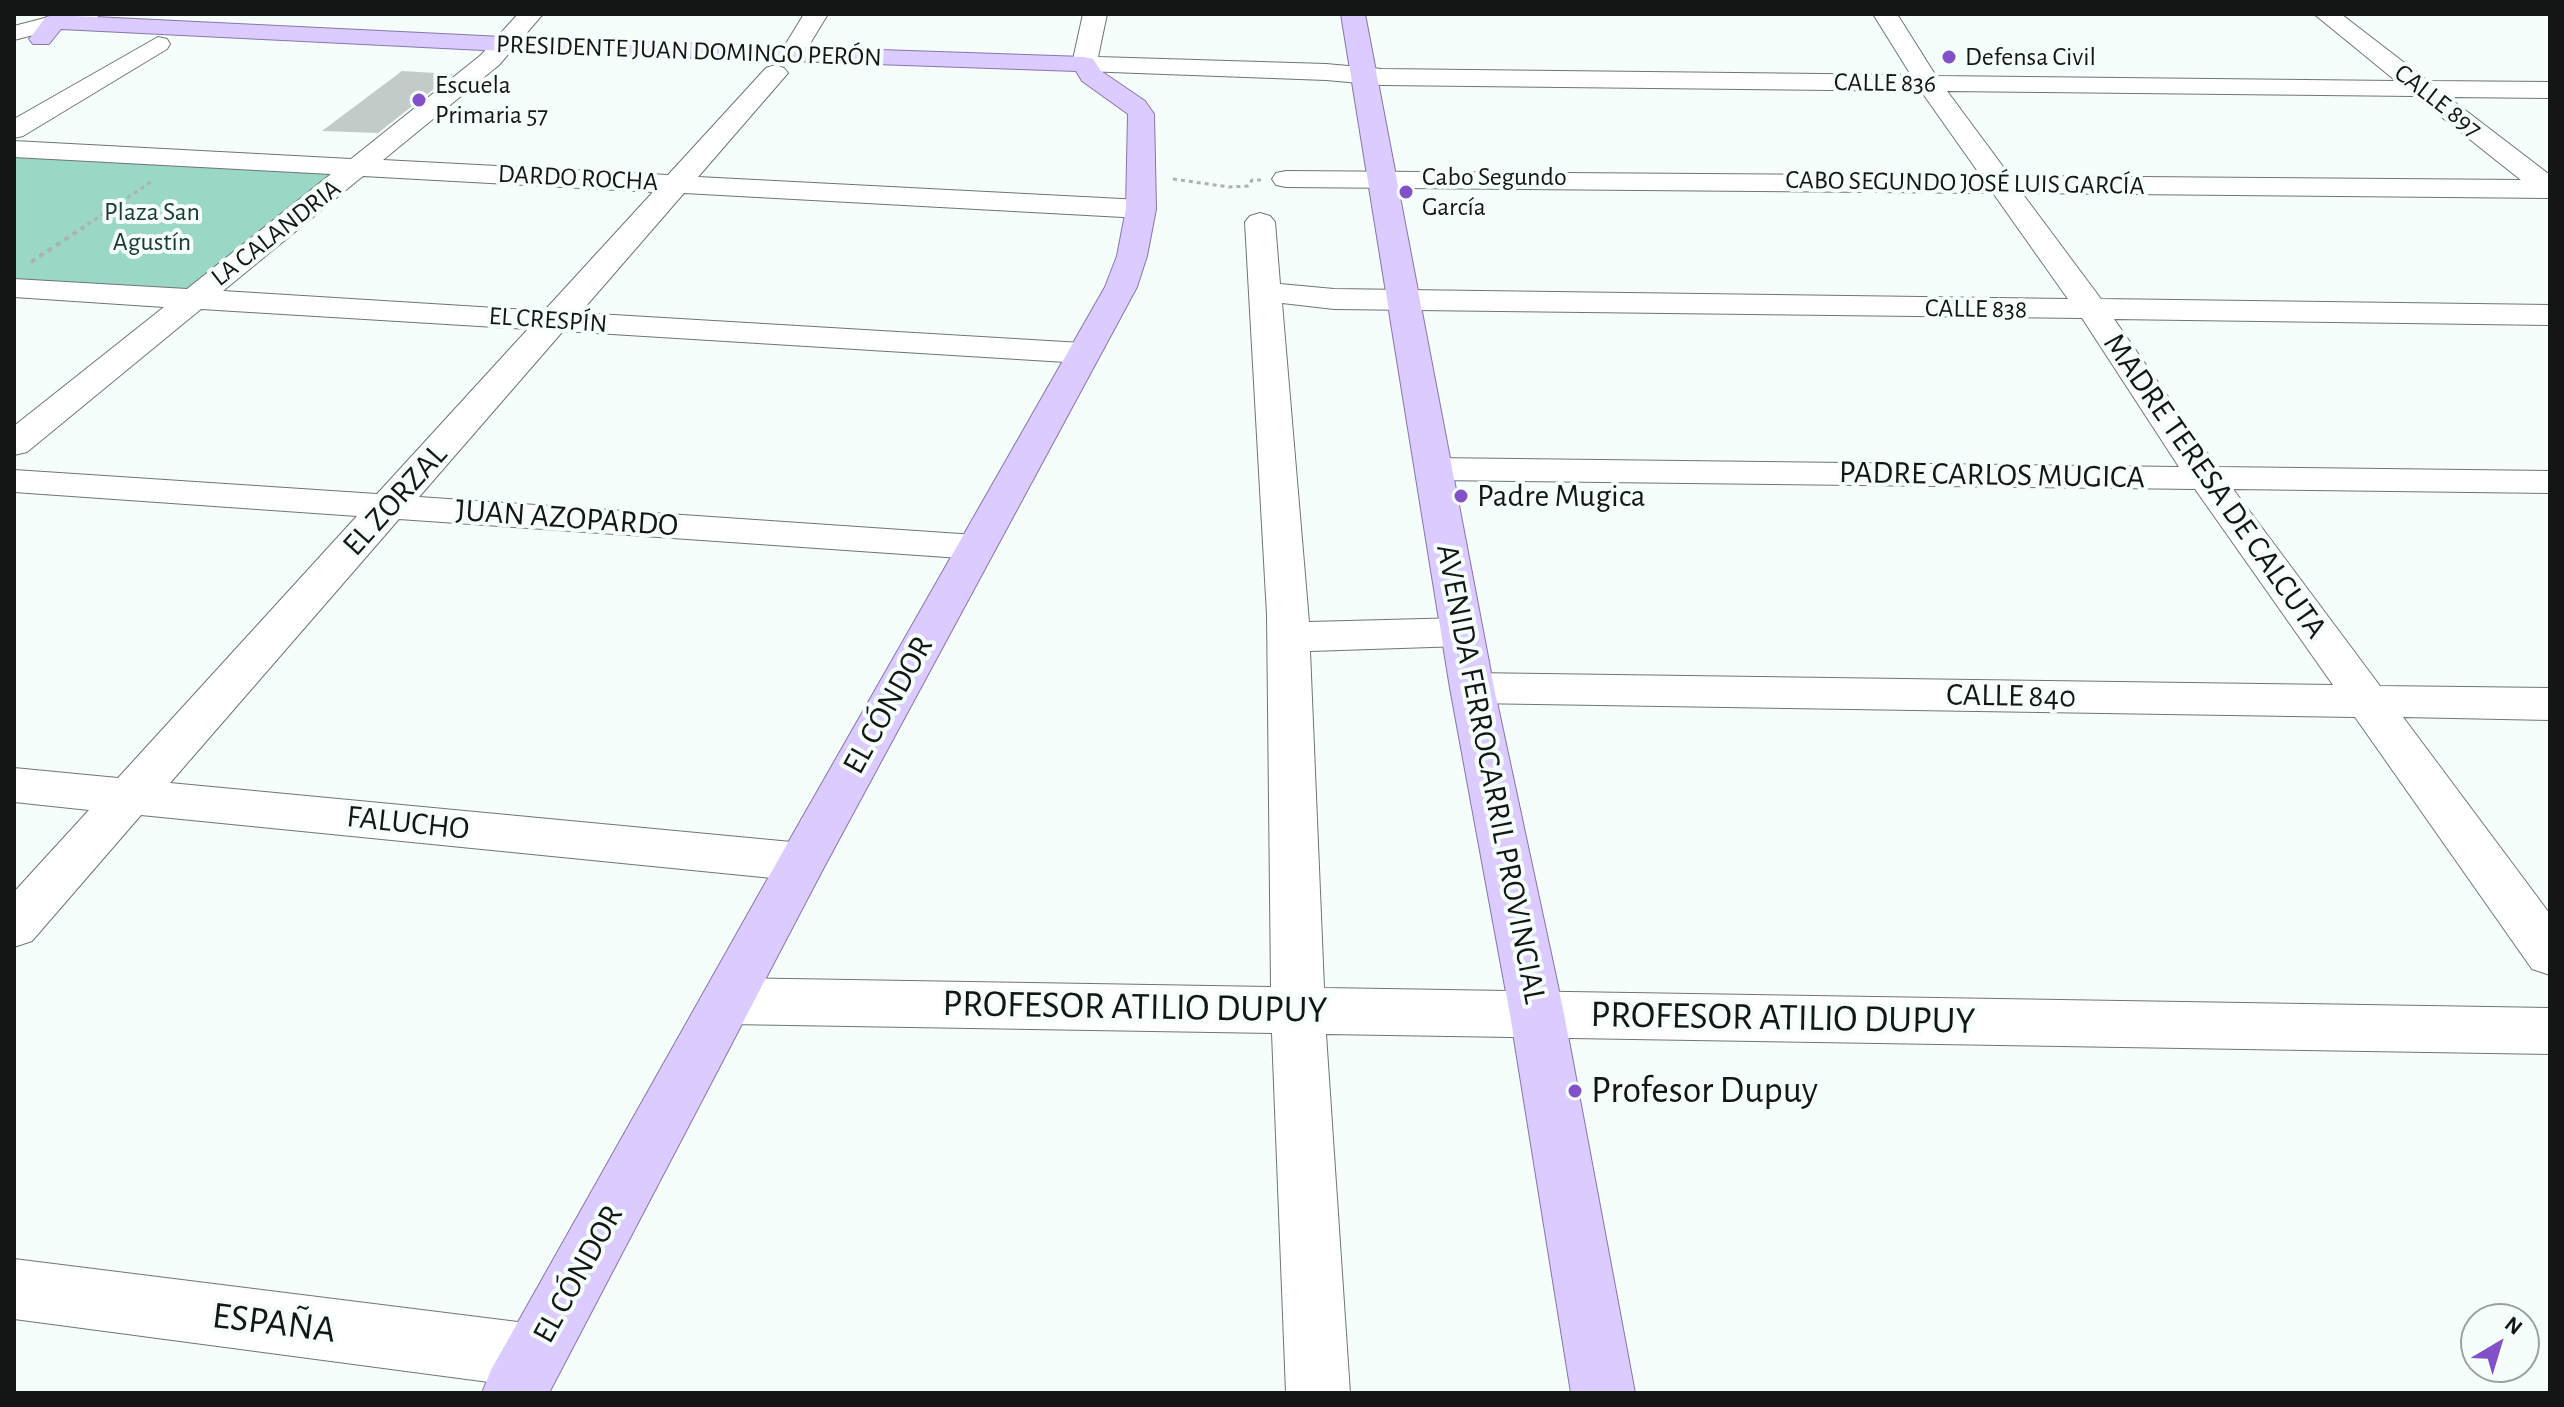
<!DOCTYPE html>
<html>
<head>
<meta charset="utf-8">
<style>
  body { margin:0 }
  #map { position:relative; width:2564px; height:1407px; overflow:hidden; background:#f5fefb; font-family:"Alegreya Sans",sans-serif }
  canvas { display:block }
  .frame { position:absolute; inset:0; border:16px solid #131615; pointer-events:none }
  .north { position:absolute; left:2460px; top:1303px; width:80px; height:80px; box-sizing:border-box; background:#f5fefb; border:2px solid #9ba19f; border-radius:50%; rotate:38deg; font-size:22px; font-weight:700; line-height:32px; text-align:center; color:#131615 }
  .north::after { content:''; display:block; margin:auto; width:28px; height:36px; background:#8251ca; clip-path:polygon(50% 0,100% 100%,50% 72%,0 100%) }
</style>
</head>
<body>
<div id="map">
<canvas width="2564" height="1407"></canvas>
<div class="frame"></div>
<div class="north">N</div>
</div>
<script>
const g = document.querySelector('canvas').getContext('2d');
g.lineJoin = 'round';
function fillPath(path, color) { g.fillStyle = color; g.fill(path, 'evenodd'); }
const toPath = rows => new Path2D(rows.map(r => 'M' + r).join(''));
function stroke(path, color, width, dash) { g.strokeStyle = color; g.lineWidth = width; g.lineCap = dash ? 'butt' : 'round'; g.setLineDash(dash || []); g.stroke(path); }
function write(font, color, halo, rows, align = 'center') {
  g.font = font + ' "Alegreya Sans",sans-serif'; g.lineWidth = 8; g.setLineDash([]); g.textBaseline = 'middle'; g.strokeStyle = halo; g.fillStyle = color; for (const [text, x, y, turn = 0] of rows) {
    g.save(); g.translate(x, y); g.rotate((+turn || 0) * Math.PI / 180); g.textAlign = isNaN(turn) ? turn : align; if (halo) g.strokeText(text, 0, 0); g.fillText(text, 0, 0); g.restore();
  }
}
fillPath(toPath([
  [14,156,335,173,186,292,14,282]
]), '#9ad7c7');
fillPath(toPath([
  [402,71,453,74,378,133,322,131]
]), '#c3cbc9');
const minor = toPath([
  [60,14,100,14,96,19,14,40,14,26,60,14],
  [518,14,543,14,499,65,383,160,668,175,766,68,775,65,784,68,788,73,698,177,1141,200,1151,203,1156,209,1151,215,1141,218,684,193,580,313,1082,343,1094,346,1099,353,1094,360,1082,363,563,331,419,497,975,535,989,538,995,547,989,556,975,559,399,519,170,783,802,843,819,848,826,862,819,876,802,881,141,815,32,941,14,947,14,892,89,810,14,802,14,768,118,778,357,516,14,492,14,470,377,494,528,329,201,309,27,452,14,455,14,426,164,307,14,297,14,279,187,289,331,174,14,157,14,141,351,159,481,55,518,14],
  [363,176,653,192,544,311,223,291,363,176],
  [804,14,828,14,800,60,782,60,779,55,804,14],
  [1083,14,1107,14,1098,57,1326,64,1382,69,1911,75,1873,14,1897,14,1936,76,2396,81,2314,14,2341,14,2428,81,2550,82,2550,98,2448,97,2550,175,2550,198,2022,193,2101,299,2550,305,2550,325,2114,319,2217,467,2550,471,2550,493,2233,489,2380,686,2550,688,2550,720,2403,717,2550,914,2550,975,2532,969,2355,717,1472,703,1457,699,1450,688,1457,677,1472,673,2333,685,2195,489,1434,480,1421,477,1416,469,1421,461,1434,458,2179,467,2082,318,1334,309,1282,303,1309,622,1462,618,1477,622,1483,632,1477,642,1462,646,1310,651,1324,988,2550,1008,2550,1054,1326,1034,1350,1393,1286,1393,1272,1033,729,1024,710,1017,703,1001,710,985,729,978,1271,987,1267,615,1245,222,1250,216,1260,213,1270,216,1275,222,1280,284,1334,289,2068,299,1993,193,1286,187,1276,185,1272,179,1276,173,1286,171,1981,176,1921,91,1382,85,1326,80,1084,71,1075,69,1072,64,1083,14],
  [1947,91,2415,96,2521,180,2010,176,1947,91],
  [158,37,167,39,170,44,167,49,23,136,14,138,14,119,158,37],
  [14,1259,534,1324,556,1334,566,1356,556,1378,534,1388,14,1319,14,1259]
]);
const major = toPath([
  [1341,14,1365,14,1494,688,1564,1014,1635,1393,1571,1393,1510,1014,1450,688,1341,14],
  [54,15,503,37,1084,57,1093,59,1101,71,1145,101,1154,114,1156,209,1147,256,1137,287,822,871,549,1393,482,1393,491,1370,785,848,1105,287,1117,256,1126,209,1128,114,1082,81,1076,71,503,51,61,29,49,44,33,44,29,39,33,34,46,17,54,15]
]);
stroke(minor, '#6e7674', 2);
stroke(major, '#8775ac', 2);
stroke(toPath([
  [1173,179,1229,187,1248,186,1252,180,1261,180],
  [81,229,152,181]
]), '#abb2b0', 3, [4, 4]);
stroke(toPath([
  [31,262,84,227]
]), '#abb2b0', 4, [5, 5]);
fillPath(minor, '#fff');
fillPath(major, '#dccbfe');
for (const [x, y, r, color] of [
  [1949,57,8,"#8251ca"],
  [419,100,8,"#8251ca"],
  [1406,192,8,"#8251ca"],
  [1461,496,8,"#8251ca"],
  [1575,1091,8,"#8251ca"]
]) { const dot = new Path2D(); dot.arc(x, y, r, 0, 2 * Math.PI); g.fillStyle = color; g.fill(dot); stroke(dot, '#f5fefb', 3); }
write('26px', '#131615', '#f5fefb', [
  ["PRESIDENTE JUAN DOMINGO PERÓN",689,51,2],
  ["CALLE 836",1885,83,1],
  ["CALLE 897",2438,101,38],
  ["DARDO ROCHA",578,178,3],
  ["CABO SEGUNDO JOSÉ LUIS GARCÍA",1965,183,1],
  ["LA CALANDRIA",276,233,-38],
  ["CALLE 838",1976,309,1],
  ["EL CRESPÍN",548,320,4]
]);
write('26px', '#131615', '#f5fefb', [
  ["Defensa Civil",1965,57],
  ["Escuela",435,85],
  ["Primaria 57",435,115],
  ["Cabo Segundo",1422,177],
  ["García",1422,207]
], 'left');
write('26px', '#183a32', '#f5fefb', [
  ["Plaza San",152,212],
  ["Agustín",152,242]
]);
write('32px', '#131615', '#f5fefb', [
  ["PADRE CARLOS MUGICA",1992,475,1],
  ["MADRE TERESA DE CALCUTA",2215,486,55],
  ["EL ZORZAL",395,500,-48],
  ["JUAN AZOPARDO",567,518,4],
  ["CALLE 840",2011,696,1],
  ["EL CÓNDOR",888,705,-61],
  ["AVENIDA FERROCARRIL PROVINCIAL",1491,774,79],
  ["FALUCHO",408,823,6],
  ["EL CÓNDOR",578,1274,-61]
]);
write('32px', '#131615', '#f5fefb', [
  ["Padre Mugica",1477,496]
], 'left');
write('38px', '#131615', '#f5fefb', [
  ["PROFESOR ATILIO DUPUY",1135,1007,1],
  ["PROFESOR ATILIO DUPUY",1783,1018,1],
  ["ESPAÑA",274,1323,7]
]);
write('38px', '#131615', '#f5fefb', [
  ["Profesor Dupuy",1591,1091]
], 'left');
</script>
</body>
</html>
